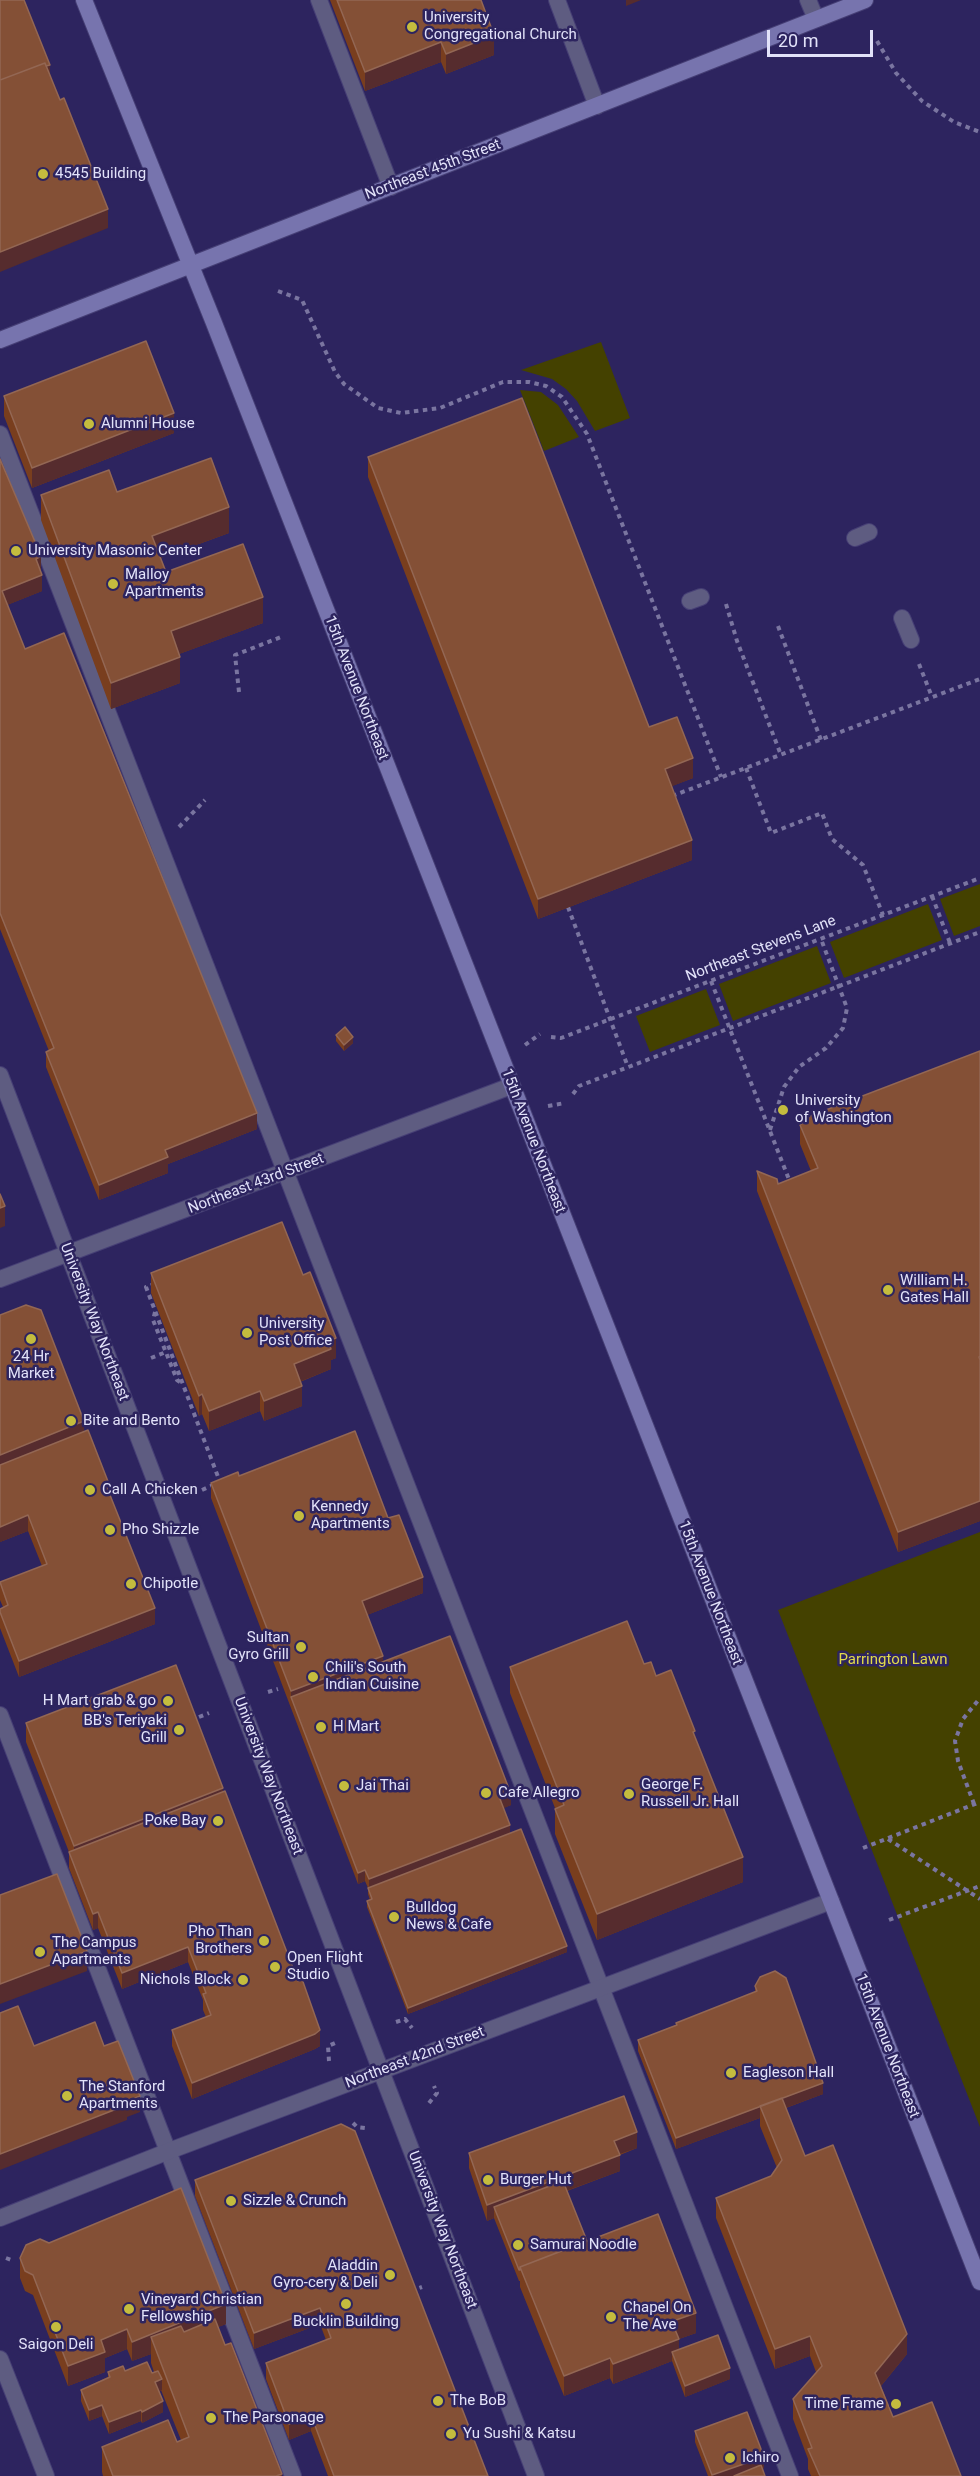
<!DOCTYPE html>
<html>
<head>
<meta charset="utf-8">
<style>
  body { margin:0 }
  #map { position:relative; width:980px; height:2476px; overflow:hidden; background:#2d245f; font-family:Roboto,sans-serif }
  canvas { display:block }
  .scale { position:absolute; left:767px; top:30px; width:106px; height:27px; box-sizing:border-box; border:3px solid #e2e2f9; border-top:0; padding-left:8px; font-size:18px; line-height:21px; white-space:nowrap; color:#e2e2f9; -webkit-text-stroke:4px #2d245f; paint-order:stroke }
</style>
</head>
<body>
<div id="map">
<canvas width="980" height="2476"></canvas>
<div class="scale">20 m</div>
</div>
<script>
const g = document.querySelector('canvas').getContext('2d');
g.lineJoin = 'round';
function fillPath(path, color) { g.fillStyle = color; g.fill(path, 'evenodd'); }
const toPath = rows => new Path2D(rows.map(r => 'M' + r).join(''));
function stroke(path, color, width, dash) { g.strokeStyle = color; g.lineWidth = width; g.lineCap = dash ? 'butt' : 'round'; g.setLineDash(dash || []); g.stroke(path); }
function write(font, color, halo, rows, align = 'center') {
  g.font = font + ' Roboto,sans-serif'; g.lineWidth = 5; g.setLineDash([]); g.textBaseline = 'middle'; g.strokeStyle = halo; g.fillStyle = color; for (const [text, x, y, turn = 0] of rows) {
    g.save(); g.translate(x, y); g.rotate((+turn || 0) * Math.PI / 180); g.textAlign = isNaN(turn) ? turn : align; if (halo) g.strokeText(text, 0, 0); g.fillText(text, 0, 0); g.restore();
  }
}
fillPath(toPath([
  [601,342,630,418,595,431,577,401,566,389,552,379,521,370],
  [520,390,541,392,558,405,579,437,544,451],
  [980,884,980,926,954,936,940,899],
  [928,904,942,940,844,978,830,942],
  [817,946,831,983,733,1021,719,984],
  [706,989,720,1025,650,1052,636,1016],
  [980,1532,980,2127,778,1610]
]), '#444100');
const service = toPath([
  [319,0,391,187],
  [808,0,816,19],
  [0,434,790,2476],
  [855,538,869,532],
  [690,601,701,597],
  [902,618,911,640],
  [0,1715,293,2476]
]);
const minor = toPath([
  [557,0,597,106]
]);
const tertiary = toPath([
  [0,1075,536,2476],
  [0,1279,511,1086],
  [0,2218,169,2151,831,1901],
  [0,2359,46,2476]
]);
const secondary = toPath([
  [84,0,214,323,980,2282],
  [0,340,865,0]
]);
stroke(service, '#463f75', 18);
stroke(minor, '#463f75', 18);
stroke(tertiary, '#463f75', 18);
stroke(secondary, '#463f75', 18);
stroke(toPath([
  [877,41,896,73,922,101,954,122,980,132],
  [278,291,302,300,335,372,344,384,378,408,401,413,440,408,503,382,529,382,546,386,562,397,587,434,721,777],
  [726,604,737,641,781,755],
  [778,626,821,740],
  [919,664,932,697],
  [239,692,235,655,281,637],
  [746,768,771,833,822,813,832,839,863,865,883,915],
  [672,796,980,679],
  [179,827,205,800],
  [932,896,950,943],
  [568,907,628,1067],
  [711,981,790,1182],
  [551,1037,561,1038,980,878],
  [525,1045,540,1034],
  [573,1094,579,1086,980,932],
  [548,1106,565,1103],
  [770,1130,784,1087,799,1067,826,1048,843,1028,847,1008,821,939],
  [155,1284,146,1287,220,1482],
  [155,1312,153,1320,177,1380,183,1384],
  [151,1358,166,1352],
  [202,1490,213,1485],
  [268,1692,278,1689],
  [199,1717,209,1713],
  [974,1804,958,1761,955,1741,963,1719,980,1698],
  [888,1839,980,1899],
  [863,1848,980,1802],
  [889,1920,980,1886],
  [396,2022,405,2019,412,2028],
  [329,2061,328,2046,335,2043],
  [429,2103,437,2093,434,2086],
  [353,2123,357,2127,365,2128],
  [6,2258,14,2261],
  [411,2291,422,2287]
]), '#7a75a0', 4, [4.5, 4.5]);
stroke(service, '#5e5c81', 16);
stroke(minor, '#5e5c81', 16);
stroke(tertiary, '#5e5c81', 16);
stroke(secondary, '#7774ae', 16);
fillPath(toPath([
  [330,0,481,0,494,55,446,74,441,62,365,91],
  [4,396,174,433,32,488,4,416],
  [368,457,649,727,693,778,672,786,692,860,538,919,368,477],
  [0,459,41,572,42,591,7,605,25,649,257,1129,168,1164,168,1173,99,1200,46,1067,46,1052,49,1051,0,929],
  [117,492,229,533,161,558,166,572,263,623,179,654,180,683,111,709,41,520,41,495],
  [336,1035,353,1043,344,1051,336,1041],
  [980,1051,980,1521,898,1552,757,1191,757,1171,778,1184,811,1171,800,1144,800,1125,805,1122,805,1118],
  [151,1273,336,1358,331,1360,331,1369,300,1382,302,1406,264,1421,260,1411,209,1431,202,1414,199,1416,151,1293],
  [84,1432,109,1494,155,1624,19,1677,0,1628,0,1609,3,1607,0,1600,0,1582,42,1566,28,1531,0,1542],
  [211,1483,388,1518,423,1593,367,1615,383,1662,511,1805,503,1808,510,1833,567,1952,408,2014,367,1907,367,1901,370,1900,368,1894,368,1888,365,1881,358,1884,211,1498],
  [644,1664,656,1676,695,1738,743,1882,597,1940,555,1834,555,1808,510,1693,510,1667],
  [26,1723,223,1792,320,2046,315,2049,192,2099,172,2046,172,2030,206,2017,203,2010,203,2000,188,1962,122,1989,98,1928,93,1930,69,1868,69,1852,26,1742],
  [755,1986,823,2094,786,2108,805,2156,907,2354,881,2386,893,2417,961,2476,811,2476,808,2469,808,2459,793,2419,793,2399,816,2372,810,2356,775,2369,716,2218,716,2198,771,2176,777,2168,760,2126,760,2118,676,2149,638,2051,638,2040,676,2025,676,2023,755,1992],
  [637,2148,620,2155,620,2171,567,2191,587,2241,696,2333,679,2339,679,2350,730,2379,685,2397,672,2361,613,2384,610,2378,564,2396,520,2287,520,2281,519,2281,494,2218,487,2221,469,2168,469,2153],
  [195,2180,488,2476,328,2476,311,2431,289,2440,266,2379,266,2363,326,2340,320,2324,254,2349,195,2196],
  [20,2258,226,2324,218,2327,282,2476,103,2476,102,2472,102,2447,177,2442,181,2440,161,2390,159,2392,163,2412,142,2423,141,2421,109,2434,102,2416,89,2421,81,2401,81,2390,108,2377,108,2372,125,2371,152,2373,154,2372,151,2363,151,2354,132,2361,127,2349,105,2358,105,2372,68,2386,33,2295,25,2291,20,2278],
  [695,2431,764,2468,762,2469,765,2476,708,2476,695,2442]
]), '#793e1e');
fillPath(toPath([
  [626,0,641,0,626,6],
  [494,35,494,55,446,74,446,54],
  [441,42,441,62,365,91,365,72],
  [50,65,50,81,0,84],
  [108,209,108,228,0,272,0,252],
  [174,413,174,433,32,488,32,468],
  [229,507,229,533,152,561,152,536],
  [41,556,41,572,36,559],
  [42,575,42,591,2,607,2,591],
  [263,597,263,623,171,657,171,631],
  [180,657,180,683,111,709,111,683],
  [693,758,693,778,665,789,665,769],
  [692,840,692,860,538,919,538,899],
  [353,1037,353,1043,344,1051,344,1045],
  [257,1113,257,1129,168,1164,168,1173,99,1200,99,1185,165,1150],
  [5,1206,5,1226,0,1228,0,1208],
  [336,1338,336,1358,331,1360,331,1369,294,1384,294,1364,328,1341],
  [302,1386,302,1406,264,1421,264,1401],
  [260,1391,260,1411,209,1431,209,1411],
  [202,1394,202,1414,199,1416,199,1396],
  [84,1421,84,1441,0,1475,0,1455],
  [980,1501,980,1521,898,1552,898,1532],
  [28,1515,28,1531,0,1542,0,1527],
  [423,1577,423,1593,362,1617,362,1601],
  [155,1608,155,1624,19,1677,19,1661],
  [383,1656,383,1671,291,1697,291,1707,291,1691],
  [223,1788,223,1808,74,1866,74,1846],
  [511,1794,511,1805,500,1810,500,1799],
  [510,1825,510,1836,369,1890,369,1879],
  [743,1857,743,1882,597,1940,597,1914],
  [365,1870,365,1881,358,1884,358,1873],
  [98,1912,98,1928,93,1930,93,1914],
  [567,1946,567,1952,408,2014,408,2008],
  [188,1947,188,1962,122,1989,122,1973],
  [87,1951,87,1971,0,2004,0,1984],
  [320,2030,320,2046,315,2049,192,2099,192,2083],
  [823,2083,823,2094,764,2116,760,2106],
  [140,2096,140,2112,127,2117,127,2120,0,2170,0,2154],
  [760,2107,760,2118,676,2149,676,2138],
  [637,2132,637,2148,614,2156,614,2141],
  [620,2155,620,2171,498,2216,494,2207,494,2218,487,2221,487,2205],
  [226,2304,226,2324,156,2352,151,2337,151,2354,132,2361,132,2342],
  [320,2308,320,2324,254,2349,254,2333],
  [696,2313,696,2333,679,2339,679,2359,672,2352,672,2361,613,2384,613,2364,674,2327,676,2320],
  [127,2329,127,2349,105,2358,105,2372,68,2386,68,2366,101,2340],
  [907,2334,907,2354,875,2393,875,2373],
  [810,2336,810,2356,775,2369,775,2349],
  [610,2358,610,2378,564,2396,564,2376],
  [730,2368,730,2379,685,2397,685,2386],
  [162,2379,162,2390,155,2393,155,2382],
  [163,2401,163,2412,142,2423,142,2412],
  [102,2405,102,2416,89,2421,89,2410],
  [141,2410,141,2421,109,2434,109,2422],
  [311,2415,311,2431,289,2440,289,2424],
  [764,2457,764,2468,742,2476,712,2476,712,2475]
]), '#562c2e');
const building = toPath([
  [0,0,24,0,50,65,46,66,45,63,0,80,0,0],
  [337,0,481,0,494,35,446,54,441,42,365,72,337,0],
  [45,63,60,100,64,98,108,209,0,252,0,80,45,63],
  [146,341,174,413,32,468,4,396,146,341],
  [522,398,649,727,677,717,693,758,665,769,692,840,538,899,368,457,522,398],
  [211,458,229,507,152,536,166,572,243,544,263,597,171,631,180,657,111,683,41,495,109,470,117,492,211,458],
  [0,459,41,556,36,559,42,575,2,591,25,649,64,633,257,1113,165,1150,168,1157,99,1185,46,1052,54,1048,0,913,0,459],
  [345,1027,353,1037,344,1045,336,1035,345,1027],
  [980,1051,980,1356,979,1357,980,1360,980,1501,898,1532,757,1171,777,1179,778,1184,818,1168,800,1125,806,1121,805,1118,980,1051],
  [0,1194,5,1206,0,1208,0,1194],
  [282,1222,303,1275,310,1272,336,1338,328,1341,331,1349,294,1364,302,1386,264,1401,260,1391,209,1411,202,1394,199,1396,151,1273,282,1222],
  [26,1305,41,1310,84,1421,0,1455,0,1315,26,1305],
  [88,1430,109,1484,106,1485,155,1608,19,1661,0,1612,0,1609,8,1605,0,1582,47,1564,28,1515,0,1527,0,1465,88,1430],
  [355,1431,388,1518,399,1515,423,1577,362,1601,383,1656,291,1691,211,1483,238,1472,239,1476,355,1431],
  [627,1621,644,1664,651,1662,656,1676,671,1670,695,1731,693,1732,743,1857,597,1914,555,1809,564,1805,510,1667,627,1621],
  [450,1636,511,1794,500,1799,510,1825,369,1879,365,1870,358,1873,291,1697,450,1636],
  [176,1665,223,1788,74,1846,26,1723,176,1665],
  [225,1791,298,1981,302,1979,320,2030,315,2034,192,2083,172,2030,211,2015,203,1994,206,1993,188,1947,122,1973,98,1912,93,1914,69,1852,225,1791],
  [521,1829,567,1946,408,2008,367,1901,372,1899,368,1888,521,1829],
  [57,1874,87,1951,0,1984,0,1895,57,1874],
  [775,1971,786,1978,823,2083,676,2138,638,2040,677,2025,676,2023,757,1991,755,1986,760,1977,775,1971],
  [18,2006,34,2046,95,2022,104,2046,118,2041,140,2096,126,2102,127,2105,0,2154,0,2013,18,2006],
  [624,2096,637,2132,614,2141,620,2155,487,2205,469,2153,624,2096],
  [782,2098,805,2156,833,2145,907,2334,875,2373,893,2417,932,2402,961,2476,820,2476,808,2449,812,2448,793,2399,822,2366,810,2336,775,2349,716,2198,771,2176,782,2160,760,2106,782,2098],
  [341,2124,355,2131,488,2476,334,2476,311,2415,289,2424,266,2363,331,2338,320,2308,254,2333,195,2180,341,2124],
  [563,2181,587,2241,520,2267,520,2270,519,2270,494,2207,563,2181],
  [181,2188,226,2304,132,2342,127,2329,101,2340,105,2352,68,2366,33,2275,25,2271,20,2258,26,2245,40,2239,49,2243,181,2188],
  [658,2214,696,2313,676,2320,677,2325,674,2327,679,2339,613,2364,610,2358,564,2376,520,2267,658,2214],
  [215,2319,225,2345,231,2343,282,2474,276,2476,113,2476,102,2447,168,2420,177,2442,189,2437,151,2337,181,2326,184,2332,215,2319],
  [718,2335,730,2368,685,2386,672,2352,718,2335],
  [147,2362,152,2373,158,2371,162,2379,155,2382,163,2401,142,2412,141,2410,109,2422,102,2405,89,2410,81,2390,110,2377,108,2372,123,2366,125,2371,147,2362],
  [747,2412,764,2457,712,2475,695,2431,747,2412],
  [761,2465,765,2476,734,2476,761,2465]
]);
fillPath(building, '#845036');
stroke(building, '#936754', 1.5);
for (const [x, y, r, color] of [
  [412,27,6,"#c4bc3e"],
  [43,174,6,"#c4bc3e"],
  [89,424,6,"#c4bc3e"],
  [16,551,6,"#c4bc3e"],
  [113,584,6,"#c4bc3e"],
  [783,1110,6,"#c4bc3e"],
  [888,1290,6,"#c4bc3e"],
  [247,1333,6,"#c4bc3e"],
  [31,1339,6,"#c4bc3e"],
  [71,1421,6,"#c4bc3e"],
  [90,1490,6,"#c4bc3e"],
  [299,1516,6,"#c4bc3e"],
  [110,1530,6,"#c4bc3e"],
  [131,1584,6,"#c4bc3e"],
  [301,1647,6,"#c4bc3e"],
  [313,1677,6,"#c4bc3e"],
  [168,1701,6,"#c4bc3e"],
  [321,1727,6,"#c4bc3e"],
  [179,1730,6,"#c4bc3e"],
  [344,1786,6,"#c4bc3e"],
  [486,1793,6,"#c4bc3e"],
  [629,1794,6,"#c4bc3e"],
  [218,1821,6,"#c4bc3e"],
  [394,1917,6,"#c4bc3e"],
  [264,1941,6,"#c4bc3e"],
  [40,1952,6,"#c4bc3e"],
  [275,1967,6,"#c4bc3e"],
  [243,1980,6,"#c4bc3e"],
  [731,2073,6,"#c4bc3e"],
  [67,2096,6,"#c4bc3e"],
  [488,2180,6,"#c4bc3e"],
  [231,2201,6,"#c4bc3e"],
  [518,2245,6,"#c4bc3e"],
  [390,2275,6,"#c4bc3e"],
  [346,2304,6,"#c4bc3e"],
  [129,2309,6,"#c4bc3e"],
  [611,2317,6,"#c4bc3e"],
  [56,2327,6,"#c4bc3e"],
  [438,2401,6,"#c4bc3e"],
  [896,2404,6,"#c4bc3e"],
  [211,2418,6,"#c4bc3e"],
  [451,2434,6,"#c4bc3e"],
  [730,2458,6,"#c4bc3e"]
]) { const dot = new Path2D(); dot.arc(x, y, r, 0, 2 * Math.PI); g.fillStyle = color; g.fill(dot); stroke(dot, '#2d245f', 2); }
write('15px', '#e2e2f9', '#2d245f', [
  ["University",424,18],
  ["Congregational Church",424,35],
  ["4545 Building",55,174],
  ["Alumni House",101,424],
  ["University Masonic Center",28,551],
  ["Malloy",125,575],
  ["Apartments",125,592],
  ["University",795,1101],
  ["of Washington",795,1118],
  ["William H.",900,1281],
  ["Gates Hall",900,1298],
  ["University",259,1324],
  ["Post Office",259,1341],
  ["24 Hr",31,1357,"center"],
  ["Market",31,1374,"center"],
  ["Bite and Bento",83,1421],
  ["Call A Chicken",102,1490],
  ["Kennedy",311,1507],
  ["Apartments",311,1524],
  ["Pho Shizzle",122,1530],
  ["Chipotle",143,1584],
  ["Sultan",289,1638,"right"],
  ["Gyro Grill",289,1655,"right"],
  ["Chili's South",325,1668],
  ["Indian Cuisine",325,1685],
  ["H Mart grab & go",156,1701,"right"],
  ["BB's Teriyaki",167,1721,"right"],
  ["Grill",167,1738,"right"],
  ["H Mart",333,1727],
  ["George F.",641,1785],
  ["Russell Jr. Hall",641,1802],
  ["Jai Thai",356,1786],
  ["Cafe Allegro",498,1793],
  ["Poke Bay",206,1821,"right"],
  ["Bulldog",406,1908],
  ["News & Cafe",406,1925],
  ["Pho Than",252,1932,"right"],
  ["Brothers",252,1949,"right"],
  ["The Campus",52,1943],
  ["Apartments",52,1960],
  ["Open Flight",287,1958],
  ["Studio",287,1975],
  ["Nichols Block",231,1980,"right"],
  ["Eagleson Hall",743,2073],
  ["The Stanford",79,2087],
  ["Apartments",79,2104],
  ["Burger Hut",500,2180],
  ["Sizzle & Crunch",243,2201],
  ["Samurai Noodle",530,2245],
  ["Aladdin",378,2266,"right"],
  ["Gyro-cery & Deli",378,2283,"right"],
  ["Vineyard Christian",141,2300],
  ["Fellowship",141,2317],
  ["Chapel On",623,2308],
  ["The Ave",623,2325],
  ["Bucklin Building",346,2322,"center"],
  ["Saigon Deli",56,2345,"center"],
  ["The BoB",450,2401],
  ["Time Frame",884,2404,"right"],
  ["The Parsonage",223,2418],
  ["Yu Sushi & Katsu",463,2434],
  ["Ichiro",742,2458]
], 'left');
write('15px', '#e2e2f9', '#2d245f', [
  ["Northeast 45th Street",433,170,-21],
  ["15th Avenue Northeast",356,688,69],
  ["Northeast Stevens Lane",761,949,-21],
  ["15th Avenue Northeast",533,1141,69],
  ["Northeast 43rd Street",256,1184,-21],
  ["University Way Northeast",94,1322,69],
  ["15th Avenue Northeast",710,1593,69],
  ["University Way Northeast",268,1776,69],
  ["15th Avenue Northeast",887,2046,69],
  ["Northeast 42nd Street",415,2058,-21],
  ["University Way Northeast",442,2230,69]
]);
write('15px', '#e2da4b', '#2d245f', [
  ["Parrington Lawn",893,1660]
]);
</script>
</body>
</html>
